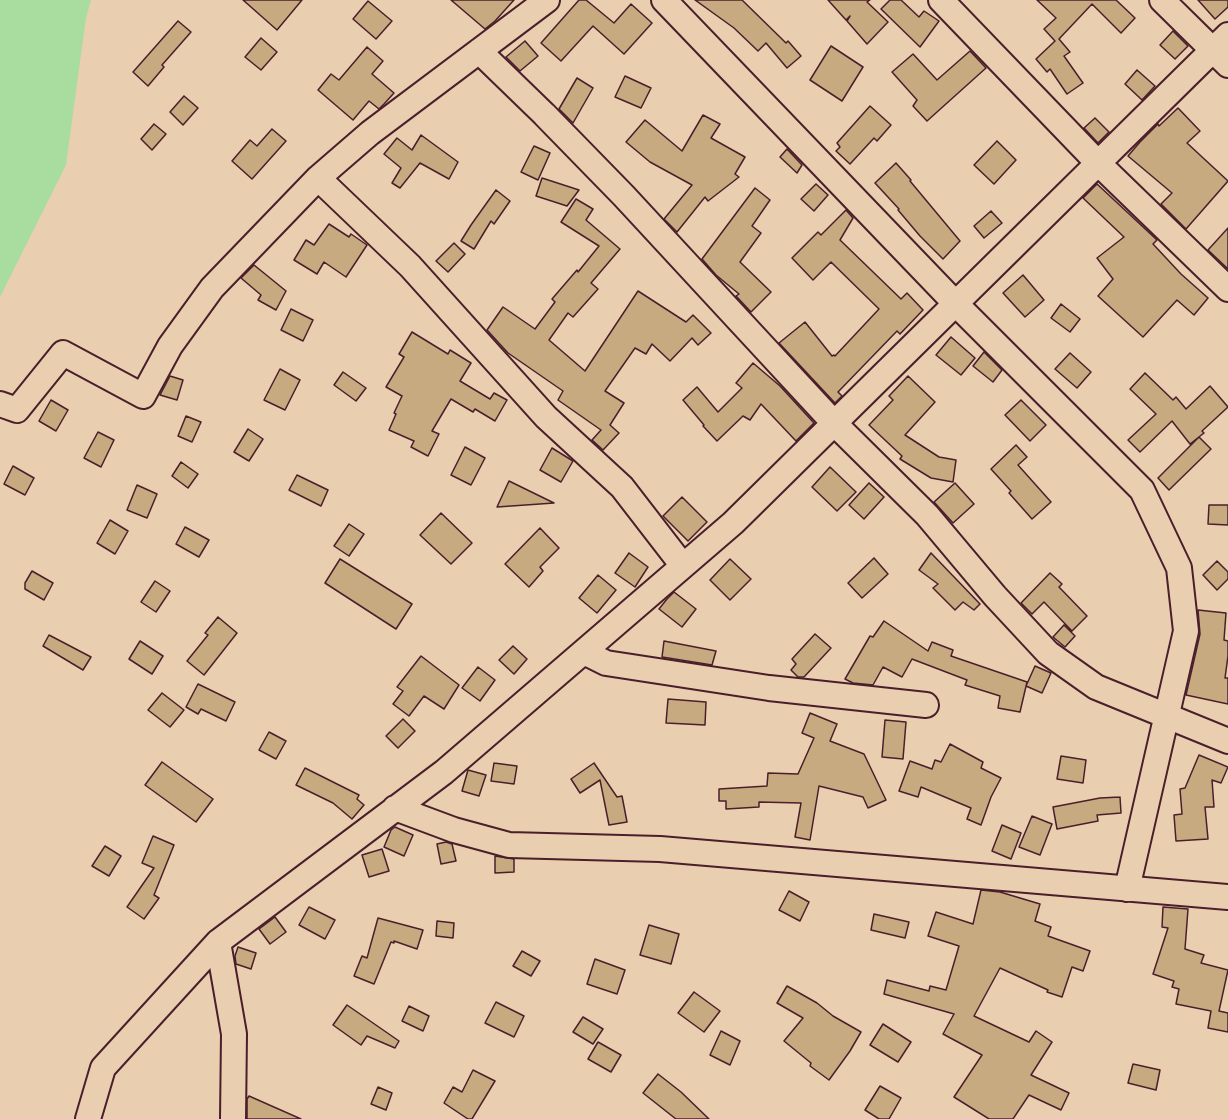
<!DOCTYPE html>
<html>
<head>
<meta charset="utf-8">
<style>
  body { margin:0 }
  canvas { display:block; background:#e9ceb0 }
</style>
</head>
<body>
<canvas width="1228" height="1119"></canvas>
<script>
const g = document.querySelector('canvas').getContext('2d');
g.lineJoin = 'round';
function fillPath(path, color) { g.fillStyle = color; g.fill(path, 'evenodd'); }
const toPath = rows => new Path2D(rows.map(r => 'M' + r).join(''));
function stroke(path, color, width, dash) { g.strokeStyle = color; g.lineWidth = width; g.lineCap = dash ? 'butt' : 'round'; g.setLineDash(dash || []); g.stroke(path); }
fillPath(toPath([
  [0,0,91,0,86,18,66,165,0,297]
]), '#a9dd9f');
const building = toPath([
  [243,0,302,0,277,30,243,0],
  [451,0,514,0,495,21,485,29,451,0],
  [579,0,586,0,614,23,631,4,652,23,624,54,593,26,561,61,541,43,579,0],
  [695,0,742,0,786,43,788,41,801,56,787,68,766,43,758,51,734,28,695,0],
  [828,0,870,0,867,2,888,22,867,44,847,21,850,16,846,20,828,0],
  [890,0,901,0,919,17,924,11,939,21,920,47,881,9,890,0],
  [1037,0,1116,0,1135,18,1121,33,1092,4,1059,39,1070,52,1064,56,1083,83,1067,94,1050,69,1047,72,1036,59,1055,41,1044,29,1056,18,1037,0],
  [1198,0,1228,0,1228,7,1215,19,1198,0],
  [368,1,392,21,376,39,353,19,368,1],
  [178,21,191,32,162,65,164,67,148,86,133,72,178,21],
  [1173,31,1188,46,1175,59,1160,45,1173,31],
  [261,38,277,52,261,70,245,57,261,38],
  [525,41,538,56,520,71,506,57,525,41],
  [831,46,863,67,842,101,810,80,831,46],
  [367,47,383,61,372,74,394,93,384,104,379,109,369,101,353,120,318,90,331,74,339,80,367,47],
  [970,51,986,68,927,121,913,106,917,100,892,72,913,54,937,80,970,51],
  [1137,70,1155,86,1142,100,1125,84,1137,70],
  [625,76,651,88,641,108,615,97,625,76],
  [577,78,593,88,573,123,559,109,577,78],
  [184,96,198,108,183,125,170,112,184,96],
  [870,106,891,125,877,141,874,138,850,164,836,151,840,147,837,143,870,106],
  [1178,108,1200,131,1187,143,1228,181,1186,229,1161,204,1172,193,1128,156,1140,142,1158,124,1159,126,1178,108],
  [703,115,720,124,711,138,745,157,735,174,739,177,708,201,705,197,677,232,664,219,692,185,650,162,626,142,645,120,682,151,703,115],
  [1095,118,1109,132,1098,143,1084,128,1095,118],
  [154,124,166,134,152,150,141,139,154,124],
  [272,129,286,141,252,179,232,161,250,140,257,146,272,129],
  [421,135,458,162,449,179,420,163,400,188,392,183,401,168,384,154,397,138,412,150,421,135],
  [997,141,1016,160,994,184,974,165,997,141],
  [534,146,550,153,538,180,521,172,534,146],
  [787,149,802,165,797,173,780,157,787,149],
  [896,163,911,180,910,181,960,241,943,259,920,236,898,210,899,209,875,183,896,163],
  [542,178,579,190,567,206,536,196,542,178],
  [816,184,828,195,814,211,801,199,816,184],
  [1097,184,1157,240,1153,244,1181,274,1208,298,1194,315,1177,300,1143,337,1098,296,1113,279,1097,258,1124,237,1083,198,1097,184],
  [755,188,770,200,752,226,761,233,740,262,771,292,751,312,736,296,739,294,716,275,702,259,755,188],
  [496,190,510,201,494,224,491,221,474,249,461,241,471,225,496,190],
  [576,199,593,209,586,220,620,249,591,283,598,289,573,317,568,313,549,340,585,371,638,291,686,322,693,315,711,333,698,345,692,338,670,361,652,344,646,354,635,348,605,391,624,403,610,425,619,433,603,450,592,440,601,430,558,400,563,391,508,353,487,330,503,307,535,329,555,302,552,299,577,270,578,272,599,246,561,222,576,199],
  [846,210,853,218,840,240,901,299,907,293,923,310,900,334,897,331,838,392,842,396,835,403,779,343,805,322,832,356,834,355,835,356,879,309,831,262,813,280,792,258,818,232,821,235,846,210],
  [991,211,1002,223,984,238,974,226,991,211],
  [329,224,349,237,351,234,367,245,346,277,324,262,317,274,294,260,306,240,314,245,329,224],
  [1228,228,1228,269,1208,250,1228,228],
  [454,243,465,254,448,272,436,261,454,243],
  [254,265,286,291,276,310,258,300,261,295,241,278,254,265],
  [1023,275,1044,300,1025,317,1003,293,1023,275],
  [1061,304,1080,319,1070,332,1051,318,1061,304],
  [291,309,313,320,303,341,281,330,291,309],
  [412,332,448,354,450,350,471,363,460,381,490,399,494,393,507,400,495,421,475,409,473,412,451,399,432,431,439,434,428,456,411,447,414,441,389,430,396,414,394,413,402,396,386,387,404,357,399,354,412,332],
  [951,337,975,358,961,375,936,355,951,337],
  [984,352,1002,370,993,382,973,366,984,352],
  [1070,353,1091,372,1077,388,1055,369,1070,353],
  [753,363,780,386,814,423,796,441,761,404,750,420,743,416,717,441,703,426,704,425,683,400,697,387,718,412,742,388,736,383,753,363],
  [280,369,300,380,285,410,264,400,280,369],
  [343,372,366,388,356,401,334,385,343,372],
  [1145,373,1173,400,1176,397,1186,409,1210,386,1228,407,1202,431,1204,433,1190,444,1172,421,1140,452,1128,440,1156,414,1130,389,1145,373],
  [170,376,183,380,177,400,160,395,170,376],
  [908,376,935,402,905,435,939,457,956,460,953,482,931,478,900,459,902,456,869,425,893,400,889,396,908,376],
  [51,400,68,410,56,431,39,421,51,400],
  [1021,400,1046,425,1030,441,1005,415,1021,400],
  [186,416,201,422,192,442,178,436,186,416],
  [248,429,263,439,249,461,234,452,248,429],
  [98,432,114,440,101,467,84,458,98,432],
  [1199,437,1211,449,1169,490,1158,478,1199,437],
  [1016,445,1027,457,1018,465,1051,502,1032,519,1009,493,1011,491,991,469,1016,445],
  [465,447,485,458,471,485,451,475,465,447],
  [552,448,573,461,561,482,540,470,552,448],
  [181,462,198,474,188,488,172,476,181,462],
  [13,466,34,478,25,495,4,484,13,466],
  [830,467,856,492,837,511,812,487,830,467],
  [297,475,328,490,321,506,289,490,297,475],
  [509,481,554,503,497,507,509,481],
  [869,483,884,497,864,519,849,505,869,483],
  [955,483,974,504,953,523,934,502,955,483],
  [137,485,157,494,147,518,127,510,137,485],
  [682,497,707,522,688,541,663,516,682,497],
  [1209,505,1228,505,1228,525,1208,524,1209,505],
  [441,513,472,543,451,564,420,535,441,513],
  [110,520,128,531,115,554,97,543,110,520],
  [349,524,364,534,349,556,334,546,349,524],
  [185,527,209,540,199,557,176,544,185,527],
  [540,528,559,548,540,567,543,571,529,587,505,564,540,528],
  [629,553,648,567,635,587,615,573,629,553],
  [931,553,980,604,974,610,963,602,955,610,933,588,938,584,919,570,931,553],
  [874,558,888,574,862,598,848,583,874,558],
  [340,559,412,604,396,629,325,583,340,559],
  [730,559,751,579,730,600,710,580,730,559],
  [1217,561,1228,572,1228,579,1217,590,1203,575,1217,561],
  [32,571,53,583,44,600,25,589,25,583,32,571],
  [1050,573,1062,584,1059,587,1087,616,1072,631,1044,602,1032,614,1021,603,1050,573],
  [598,575,616,590,597,613,579,598,598,575],
  [155,581,170,591,156,612,141,602,155,581],
  [674,592,696,609,682,627,659,609,667,599,674,592],
  [1198,610,1226,613,1224,640,1228,641,1228,656,1225,678,1228,678,1228,704,1186,695,1200,634,1198,610],
  [218,617,237,633,204,675,187,661,208,635,205,633,218,617],
  [884,621,928,651,932,642,953,650,951,656,1027,682,1020,712,998,708,1000,696,965,685,967,680,912,659,902,677,883,667,873,685,853,683,845,679,870,636,873,637,884,621],
  [1064,625,1075,636,1065,647,1053,637,1064,625],
  [815,634,831,648,804,677,798,677,791,670,796,664,792,659,815,634],
  [49,635,91,657,83,670,43,646,49,635],
  [140,641,163,656,152,674,129,659,140,641],
  [664,641,716,651,712,665,662,657,664,641],
  [513,646,527,659,514,674,499,660,513,646],
  [421,656,459,685,444,709,424,696,409,716,393,704,403,691,397,687,421,656],
  [1035,666,1051,673,1042,693,1026,686,1035,666],
  [478,667,495,680,480,701,462,688,478,667],
  [198,684,235,702,226,721,201,709,198,714,186,707,198,684],
  [162,693,184,710,170,727,148,710,162,693],
  [668,699,706,702,705,725,666,723,668,699],
  [810,713,837,724,830,741,864,754,886,800,868,808,863,797,819,786,810,840,795,837,801,803,759,802,759,807,726,809,726,801,719,801,719,789,767,786,768,773,798,774,814,738,802,733,810,713],
  [403,719,415,731,398,748,386,736,403,719],
  [885,720,906,722,903,759,882,757,885,720],
  [269,732,286,741,276,759,259,750,269,732],
  [950,744,983,762,981,768,1001,778,991,797,981,825,967,819,971,808,921,787,918,797,899,791,910,761,932,769,935,760,941,762,950,744],
  [1199,755,1228,767,1221,783,1212,780,1214,807,1205,807,1208,839,1176,841,1174,815,1182,814,1180,789,1185,788,1199,755],
  [1061,756,1086,760,1083,783,1057,779,1061,756],
  [162,762,213,799,196,822,145,785,162,762],
  [494,763,517,766,514,784,491,781,494,763],
  [594,763,617,797,622,796,627,822,609,825,600,780,580,793,571,779,594,763],
  [305,768,359,795,357,799,364,805,352,819,333,803,296,785,305,768],
  [468,770,486,775,479,796,462,791,468,770],
  [1120,797,1121,813,1097,815,1098,821,1057,829,1053,807,1100,798,1120,797],
  [1032,816,1052,824,1040,855,1019,847,1032,816],
  [1002,825,1021,833,1011,859,992,851,1002,825],
  [395,827,413,835,404,856,384,847,391,830,395,827],
  [153,836,174,845,154,895,159,898,144,919,127,907,154,868,142,863,153,836],
  [446,842,452,844,456,861,441,864,437,844,446,842],
  [105,846,121,856,109,876,92,866,105,846],
  [382,849,389,871,369,877,362,855,382,849],
  [495,856,514,859,514,872,495,873,495,856],
  [981,890,1000,892,1040,904,1035,921,1051,927,1048,936,1090,951,1083,971,1072,967,1062,997,1047,992,1048,990,1000,968,974,1016,1029,1042,1036,1031,1052,1042,1031,1075,1069,1093,1061,1110,1029,1095,1013,1119,989,1119,954,1097,982,1055,943,1034,954,1014,884,994,887,980,929,991,930,986,946,990,959,946,928,936,936,912,973,924,981,890],
  [789,891,809,902,800,921,779,910,789,891],
  [309,907,335,920,325,939,299,925,309,907],
  [1163,907,1188,909,1185,949,1204,955,1201,963,1228,970,1219,1011,1228,1013,1228,1032,1208,1028,1211,1011,1176,1004,1179,989,1172,987,1174,981,1153,974,1168,928,1162,927,1163,907],
  [874,914,909,922,905,938,871,930,874,914],
  [275,917,286,932,270,944,259,929,275,917],
  [378,918,423,930,417,949,394,941,394,943,391,942,374,984,354,976,362,956,367,958,378,918],
  [437,921,454,923,453,938,436,936,437,921],
  [649,925,679,934,671,964,640,955,649,925],
  [238,947,256,953,251,969,236,964,235,956,238,947],
  [522,951,540,961,531,976,513,966,522,951],
  [595,959,625,970,617,994,587,984,595,959],
  [787,986,817,1003,833,1016,861,1032,850,1051,829,1080,810,1066,811,1063,784,1041,803,1018,777,1003,787,986],
  [694,992,720,1011,704,1032,678,1013,694,992],
  [496,1002,524,1016,514,1037,485,1023,496,1002],
  [347,1005,399,1041,395,1048,367,1036,361,1045,333,1025,347,1005],
  [409,1006,429,1016,423,1031,402,1021,409,1006],
  [583,1017,603,1029,593,1044,573,1032,583,1017],
  [883,1024,911,1042,898,1062,870,1045,883,1024],
  [721,1031,740,1041,730,1065,710,1055,721,1031],
  [598,1042,621,1055,611,1072,588,1059,598,1042],
  [1133,1064,1160,1070,1156,1090,1128,1083,1133,1064],
  [473,1070,495,1081,472,1119,468,1119,444,1103,453,1087,462,1092,473,1070],
  [658,1074,681,1092,709,1119,676,1119,643,1093,658,1074],
  [880,1086,901,1098,889,1119,879,1119,865,1110,880,1086],
  [378,1087,392,1093,386,1110,371,1104,378,1087],
  [249,1096,301,1119,247,1119,247,1099,249,1096]
]);
fillPath(building, '#c8aa81');
stroke(building, '#4a1f2b', 1.5);
const minor = toPath([
  [664,0,956,304,1142,490,1179,568,1186,631,1127,889],
  [941,0,1098,163,1228,289],
  [1162,0,1228,65],
  [479,51,544,114,624,196,834,423,927,515,995,596,1048,653,1096,687,1228,741],
  [318,178,410,266,546,417,622,487,683,566],
  [0,404,17,410,63,353,143,396,170,346,212,288,318,178,370,133,547,0],
  [584,652,606,663,769,688,926,705],
  [395,808,454,830,509,845,660,849,1228,897],
  [88,1119,103,1068,218,942],
  [233,1119,234,1034,218,942,444,772,733,523,1228,35]
]);
stroke(minor, '#4a1f2b', 28);
stroke(minor, '#e9ceb0', 24);
</script>
</body>
</html>
